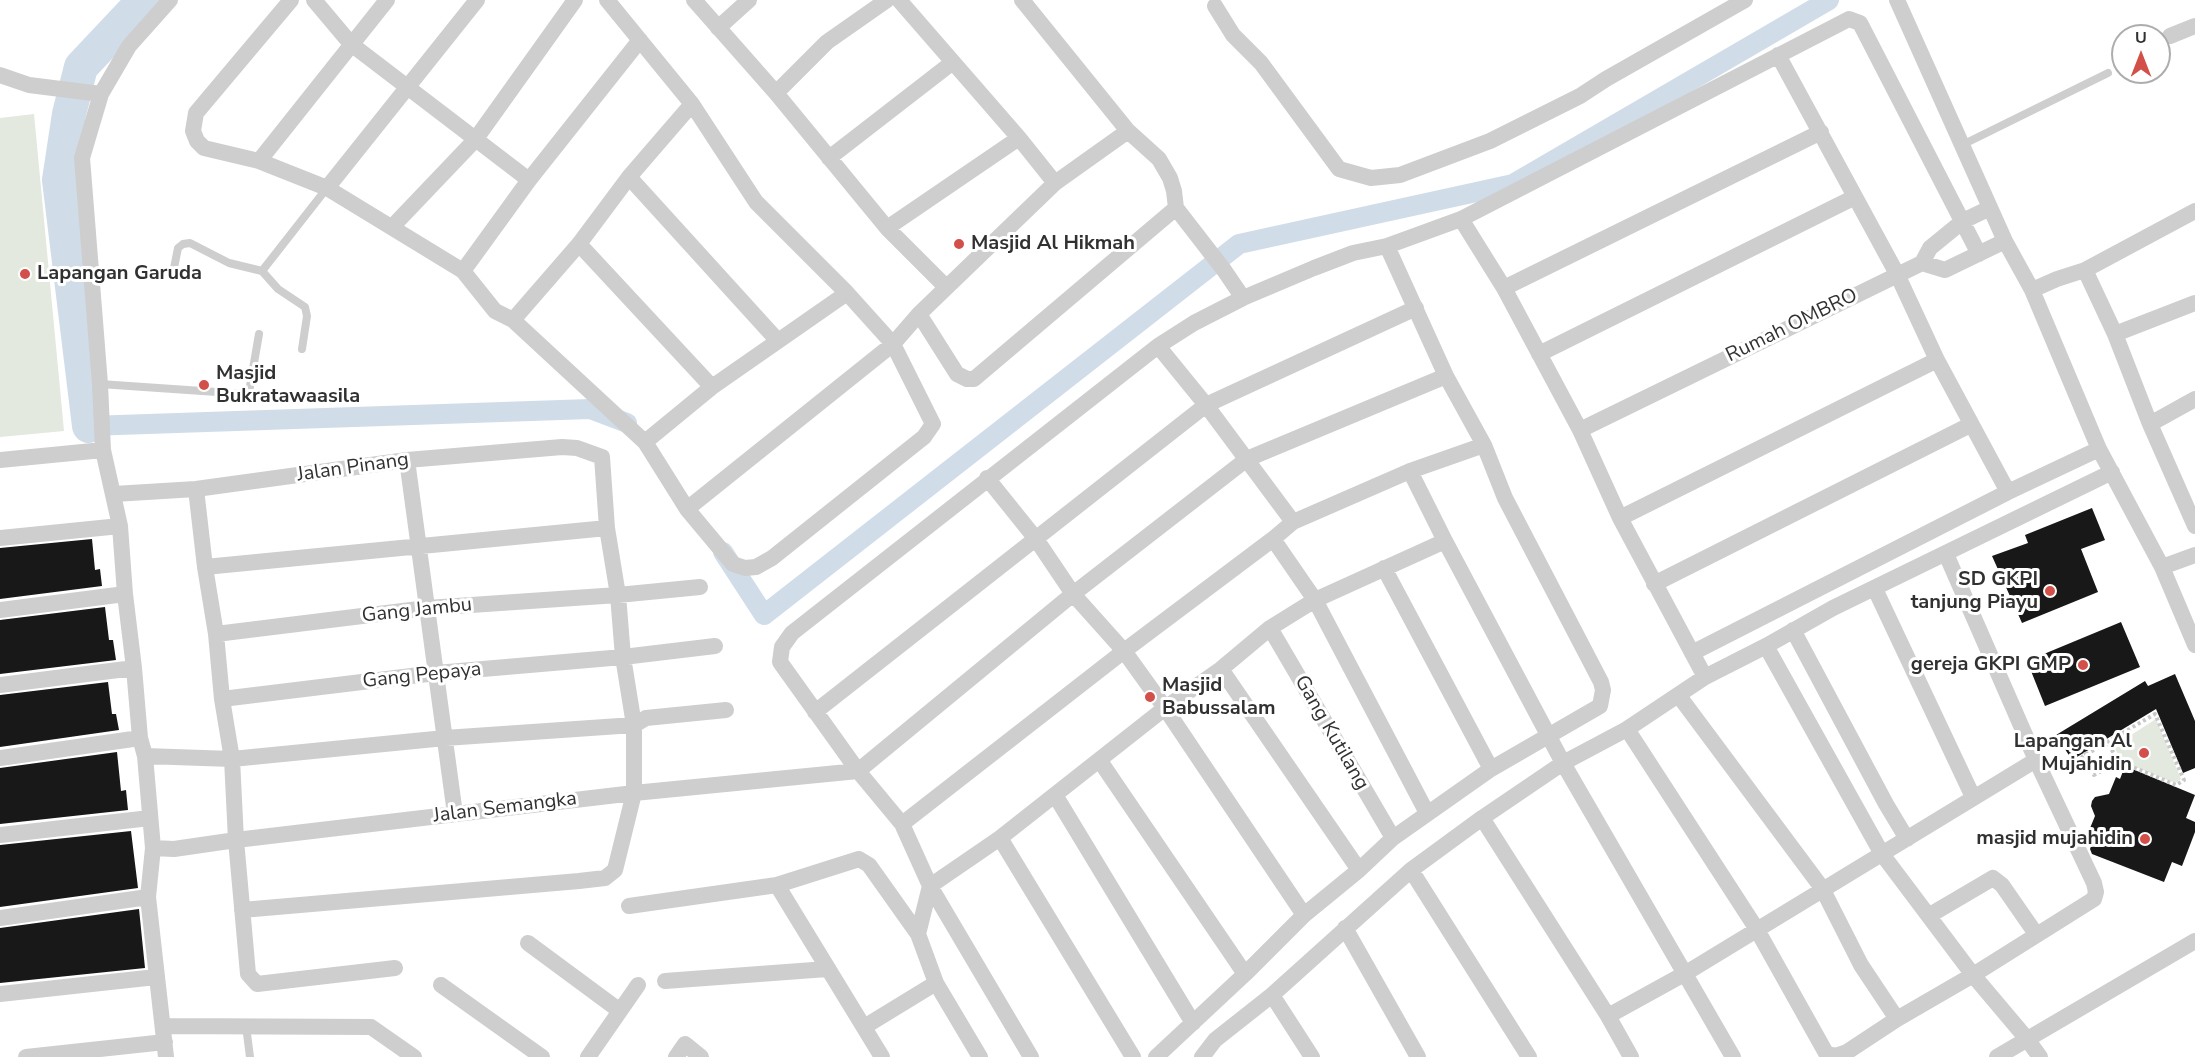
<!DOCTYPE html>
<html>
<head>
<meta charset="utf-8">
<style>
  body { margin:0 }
  #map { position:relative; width:2195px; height:1057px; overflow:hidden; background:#fff; font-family:"Nunito Sans",sans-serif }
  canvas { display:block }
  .north { position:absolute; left:2111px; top:24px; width:60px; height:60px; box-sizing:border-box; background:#fff; border:2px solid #adadad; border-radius:50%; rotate:0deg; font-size:16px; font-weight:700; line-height:24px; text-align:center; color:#313131 }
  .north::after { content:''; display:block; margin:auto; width:21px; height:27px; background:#d24f4a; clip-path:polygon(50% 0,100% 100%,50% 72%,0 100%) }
</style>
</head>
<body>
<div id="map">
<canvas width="2195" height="1057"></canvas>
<div class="north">U</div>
</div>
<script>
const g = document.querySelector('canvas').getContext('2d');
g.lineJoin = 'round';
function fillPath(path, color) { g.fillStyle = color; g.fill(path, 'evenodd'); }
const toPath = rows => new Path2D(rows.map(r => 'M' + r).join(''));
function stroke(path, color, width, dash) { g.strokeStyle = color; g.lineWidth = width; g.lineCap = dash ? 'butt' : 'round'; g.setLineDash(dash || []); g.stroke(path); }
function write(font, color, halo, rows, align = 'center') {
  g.font = font + ' "Nunito Sans",sans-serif'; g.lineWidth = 6; g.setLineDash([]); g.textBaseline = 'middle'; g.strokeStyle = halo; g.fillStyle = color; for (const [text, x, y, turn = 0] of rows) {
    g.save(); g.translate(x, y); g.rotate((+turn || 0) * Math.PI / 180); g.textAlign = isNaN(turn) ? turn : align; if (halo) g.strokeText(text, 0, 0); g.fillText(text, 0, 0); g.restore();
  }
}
fillPath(toPath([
  [34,114,64,431,0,437,0,118],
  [2156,719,2181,779,2175,783,2121,761,2114,746]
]), '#e3e9de');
stroke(toPath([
  [89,426,590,409,627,423],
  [723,552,764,615,1239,244,1513,184,1829,0]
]), '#d0dde9', 20);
stroke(toPath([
  [89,426,59,180,69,114,81,67,144,0]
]), '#d0dde9', 34);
fillPath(toPath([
  [2092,508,2105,540,2081,549,2098,592,2022,623,1992,556,2028,543,2025,535],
  [92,539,95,570,100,569,102,586,0,599,0,548],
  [105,607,109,640,113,640,116,660,0,674,0,620],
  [2121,622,2140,667,2045,706,2027,661],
  [2175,674,2195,721,2195,768,2183,773,2156,709,2072,760,2056,735,2145,681,2148,686],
  [108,682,112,714,116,714,119,730,0,747,0,695],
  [117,752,121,791,126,790,128,810,0,824,0,768],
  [2125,766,2195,795,2186,818,2195,822,2195,832,2182,866,2172,862,2164,882,2092,854,2090,849,2095,836,2088,833,2095,816,2091,806,2092,801,2095,797,2109,794,2116,777,2120,779],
  [131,831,138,888,0,907,0,845],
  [139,909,145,968,0,983,0,928]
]), '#181818');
stroke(toPath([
  [2085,752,2094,775,2109,767,2107,764,2117,760],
  [2076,761,2087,754,2155,714,2184,780,2176,785,2118,761,2108,743],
  [2091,769,2106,762,2107,764]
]), '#c8c8c8', 4, [3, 3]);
stroke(toPath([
  [1962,145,2108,73],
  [262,271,327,188],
  [173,273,178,248,183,244,190,243,229,263,262,271,278,289,305,307,307,316,302,349],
  [100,384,246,394,249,392,259,334],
  [246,1026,250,1057]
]), '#cecece', 8);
stroke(toPath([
  [291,0,196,113,193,131,197,141,204,148,259,161,327,188,463,271,495,311,513,320,645,442,687,509,733,564,745,568,756,567,772,558,924,437,933,424,893,344,847,293,756,202,692,104,607,0],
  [314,0,351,44,529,180],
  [694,0,776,93,887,228,946,287],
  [899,0,1019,138,1055,183],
  [1022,0,1128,131,1159,159,1170,178,1174,191,1176,208,1224,270,1243,298],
  [1897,0,2005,241,2032,290,2099,449,2162,567,2195,645],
  [1215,6,1233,35,1261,63,1339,169,1371,178,1400,175,1490,141,1580,96,1606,79,1745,0],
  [718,28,749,0],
  [2170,36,2195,26],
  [1778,55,1897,274,1937,360,2008,492],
  [0,75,29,85,101,94],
  [776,93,827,42,887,0],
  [829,158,953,62],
  [259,161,387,0],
  [629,177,778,341],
  [327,188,477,0],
  [1461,219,1504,288,1580,430,1620,518,1705,677],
  [392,227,475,140,575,0],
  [887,228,1019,138],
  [579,244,712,387],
  [1922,263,1930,248,1963,221,1990,208],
  [2085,270,2115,334,2150,424,2195,526],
  [463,271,529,180,640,40],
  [1504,288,1821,132],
  [2032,290,2057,279,2085,270,2195,211],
  [919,314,957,374,967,379,974,379,1176,208],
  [513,320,579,244,629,177,692,104],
  [2115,334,2195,303],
  [1158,346,1206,405,1293,522],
  [1539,354,1855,197],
  [2150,424,2195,399],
  [1580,430,1922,263,1945,270,2005,241],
  [645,442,712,387,847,293],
  [0,460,103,450],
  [407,460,455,814],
  [1410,471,1445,541,1563,763,1733,1057],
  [987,478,1036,539,1073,594,1124,651,1165,708,1304,915],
  [196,489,205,567,216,634,222,699,232,759,236,840,248,974,257,984,395,968],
  [114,494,196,489,407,460,562,447,577,448,602,457,607,528,618,595,623,657,634,725,634,793,615,870,605,878,579,881,242,910],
  [687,509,893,344,919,314,1055,183,1128,131],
  [1620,518,1937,360],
  [0,538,120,526],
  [1273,539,1315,600,1427,813],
  [205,567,607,528],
  [2162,567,2195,555],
  [1384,568,1491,769],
  [1654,584,1970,425],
  [1875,589,1973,797],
  [0,610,125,594],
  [1270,628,1393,838],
  [1793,630,1886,804,1907,839],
  [216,634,427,608,618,595,700,587],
  [1766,646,1882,854,1973,975,2027,1039,2040,1057],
  [1692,653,2008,492,2099,449],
  [1221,669,1359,870],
  [0,685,134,668],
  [1679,696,1822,888,1861,965,1897,1019],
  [222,699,436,673,623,657,715,646],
  [815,712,1206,405,1416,308],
  [1627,729,1756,928,1826,1053,1835,1056,1847,1052,1897,1019,1973,975,2094,899,2096,892,2094,883,2036,760,1946,554],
  [145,756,232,759,445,738,634,725,646,718,726,710],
  [0,758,140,738],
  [1100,761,1245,974],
  [1055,795,1193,1023],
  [1482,818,1608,1016,1631,1057],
  [902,824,1124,651,1273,539,1293,522,1410,471,1484,445],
  [0,835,150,818],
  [1000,838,1133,1057],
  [153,848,174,849,236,840,634,793,858,771,1073,594,1247,459,1446,376],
  [1411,870,1529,1057],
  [777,885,882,1057],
  [629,906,777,885,859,859,869,865,918,934,936,983,980,1057],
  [1930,915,1993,878,2002,885,2036,934],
  [0,918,148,897],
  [1345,928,1418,1057],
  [918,934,930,886,1000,838,1165,708,1221,669,1270,628,1315,600,1445,541],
  [528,943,620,1011],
  [665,981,827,969],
  [441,985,542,1057],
  [0,994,156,977],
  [1608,1016,1686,973,2036,760],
  [164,1026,371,1027,414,1057],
  [864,1027,936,983],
  [26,1057,165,1042],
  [166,1057,148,897,153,848,145,756,140,738,134,668,125,594,120,526,103,450,100,384,82,158,101,94,129,46,170,0],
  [588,1057,638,985],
  [676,1057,685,1044,701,1057],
  [1031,1057,930,886,902,824,858,771,780,662,782,647,792,633,1158,346,1194,323,1243,298,1314,268,1353,253,1387,246,1461,219,1849,19,1860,23,1979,254],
  [1156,1057,1245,974,1304,915,1359,870,1393,838,1491,769,1600,706,1603,690,1601,682,1505,498,1484,445,1446,376,1387,246],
  [1202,1057,1215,1040,1272,995],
  [1312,1057,1272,995,1411,870,1482,818,1563,763,1627,729,1705,677,1766,646,1833,608,2112,472],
  [1997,1057,2195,941]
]), '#cecece', 16);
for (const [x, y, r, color] of [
  [959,244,6,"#d24f4a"],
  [25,274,6,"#d24f4a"],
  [204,385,6,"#d24f4a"],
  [2050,591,6,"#d24f4a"],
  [2083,665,6,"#d24f4a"],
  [1150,697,6,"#d24f4a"],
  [2144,753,6,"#d24f4a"],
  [2145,839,6,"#d24f4a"]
]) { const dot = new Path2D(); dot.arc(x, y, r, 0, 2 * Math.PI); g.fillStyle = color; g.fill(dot); stroke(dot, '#fff', 2); }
write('bold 20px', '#313131', '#fff', [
  ["Masjid Al Hikmah",971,244],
  ["Lapangan Garuda",37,274],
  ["Masjid",216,374],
  ["Bukratawaasila",216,397],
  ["SD GKPI",2038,580,"right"],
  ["tanjung Piayu",2038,603,"right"],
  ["gereja GKPI GMP",2071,665,"right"],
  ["Masjid",1162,686],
  ["Babussalam",1162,709],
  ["Lapangan Al",2132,742,"right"],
  ["Mujahidin",2132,765,"right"],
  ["masjid mujahidin",2133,839,"right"]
], 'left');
write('20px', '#313131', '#fff', [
  ["Rumah OMBRO",1792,326,-26],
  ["Jalan Pinang",353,468,-8],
  ["Gang Jambu",417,611,-6],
  ["Gang Pepaya",422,676,-6],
  ["Gang Kutilang",1331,733,60],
  ["Jalan Semangka",505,808,-7]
]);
</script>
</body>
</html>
